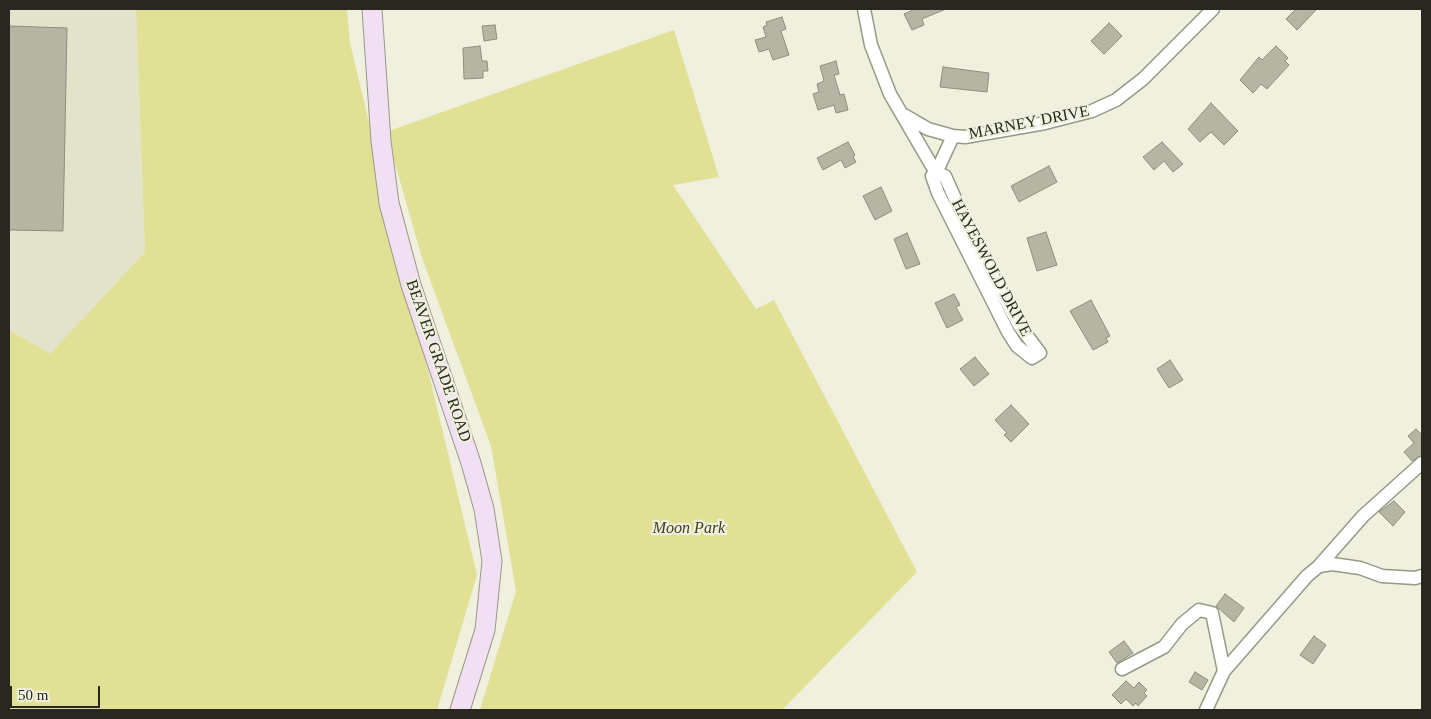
<!DOCTYPE html>
<html>
<head>
<meta charset="utf-8">
<style>
  body { margin:0 }
  #map { position:relative; width:1431px; height:719px; overflow:hidden; background:#eff0dd; font-family:Georgia,serif }
  canvas { display:block }
  .frame { position:absolute; inset:0; border:10px solid #282821; pointer-events:none }
  .scale { position:absolute; left:10px; top:686px; width:90px; height:22px; box-sizing:border-box; border:2px solid #282821; border-top:0; padding-left:6px; font-size:15px; line-height:18px; white-space:nowrap; color:#282821; -webkit-text-stroke:4px #eff0dd; paint-order:stroke }
</style>
</head>
<body>
<div id="map">
<canvas width="1431" height="719"></canvas>
<div class="frame"></div>
<div class="scale">50 m</div>
</div>
<script>
const g = document.querySelector('canvas').getContext('2d');
g.lineJoin = 'round';
function fillPath(path, color) { g.fillStyle = color; g.fill(path, 'evenodd'); }
const toPath = rows => new Path2D(rows.map(r => 'M' + r).join(''));
function stroke(path, color, width, dash) { g.strokeStyle = color; g.lineWidth = width; g.lineCap = dash ? 'butt' : 'round'; g.setLineDash(dash || []); g.stroke(path); }
function write(font, color, halo, rows, align = 'center') {
  g.font = font + ' Georgia,serif'; g.lineWidth = 4.5; g.setLineDash([]); g.textBaseline = 'middle'; g.strokeStyle = halo; g.fillStyle = color; for (const [text, x, y, turn = 0] of rows) {
    g.save(); g.translate(x, y); g.rotate((+turn || 0) * Math.PI / 180); g.textAlign = isNaN(turn) ? turn : align; if (halo) g.strokeText(text, 0, 0); g.fillText(text, 0, 0); g.restore();
  }
}
fillPath(toPath([
  [9,9,136,9,145,252,50,355,9,330]
]), '#e2e3ca');
fillPath(toPath([
  [136,9,347,9,350,43,477,575,437,710,9,710,9,330,50,354,145,252],
  [674,30,719,177,673,185,756,309,774,300,917,572,782,710,480,710,516,591,491,446,422,258,386,132]
]), '#e0e195');
const building = toPath([
  [915,9,946,9,922,19,924,25,912,30,904,14,915,9],
  [1296,9,1317,9,1297,30,1286,19,1296,9],
  [782,17,786,29,781,31,789,55,773,60,769,49,759,52,755,40,766,37,763,27,767,25,766,22,782,17],
  [1109,23,1122,36,1104,54,1091,41,1109,23],
  [495,25,497,39,484,41,482,26,495,25],
  [9,26,67,28,63,231,9,230,9,26],
  [480,46,482,61,487,61,488,71,483,71,483,78,464,79,463,48,480,46],
  [1276,46,1288,58,1285,61,1289,65,1267,89,1261,84,1253,93,1240,80,1259,57,1262,60,1276,46],
  [836,61,839,74,834,75,840,95,844,94,848,110,836,113,834,105,818,110,813,94,819,92,817,84,824,81,820,66,836,61],
  [943,67,989,73,987,92,940,87,943,67],
  [1211,103,1238,131,1224,145,1211,132,1200,142,1188,129,1211,103],
  [848,142,855,155,853,157,856,162,845,168,841,160,823,170,817,158,848,142],
  [1162,142,1183,164,1173,172,1164,161,1154,170,1143,157,1162,142],
  [1049,166,1057,182,1019,202,1011,186,1049,166],
  [881,187,892,211,875,220,863,196,881,187],
  [1046,232,1057,265,1037,271,1027,238,1046,232],
  [907,233,920,264,906,269,894,239,907,233],
  [954,294,960,305,956,307,963,320,947,328,935,303,954,294],
  [1091,300,1110,336,1106,338,1108,342,1093,350,1070,311,1091,300],
  [975,357,989,374,974,386,960,369,975,357],
  [1170,360,1183,380,1169,388,1157,369,1170,360],
  [1011,405,1029,424,1011,442,1004,435,1007,433,995,420,1011,405],
  [1416,429,1422,435,1422,455,1412,461,1404,452,1414,443,1408,436,1416,429],
  [1394,501,1405,512,1393,526,1379,512,1394,501],
  [1225,594,1244,608,1234,622,1216,606,1225,594],
  [1314,636,1326,645,1313,664,1300,655,1314,636],
  [1124,641,1133,653,1117,663,1109,652,1124,641],
  [1195,672,1208,680,1202,690,1189,682,1195,672],
  [1126,681,1134,688,1139,682,1147,690,1144,693,1147,696,1138,706,1136,703,1133,706,1126,699,1121,704,1112,695,1126,681]
]);
fillPath(building, '#b5b5a4');
stroke(building, '#8e8e7d', 1);
const street = toPath([
  [864,9,871,45,890,94,936,173,945,176,973,239,1019,325,1040,353,1032,358,1017,346,1008,332,938,193,932,176,936,173,953,136],
  [904,115,928,129,953,136,965,137,1045,123,1092,111,1116,100,1143,79,1213,9],
  [1319,566,1363,516,1422,463],
  [1122,669,1164,647,1182,624,1199,610,1212,613,1224,671],
  [1206,710,1224,671,1307,576,1319,566,1332,564,1360,568,1382,576,1415,578,1422,576]
]);
const secondary = toPath([
  [372,9,381,141,389,203,411,285,471,463,484,509,492,561,485,630,460,710]
]);
stroke(street, '#989887', 15);
stroke(secondary, '#989887', 21);
stroke(street, '#fff', 12);
stroke(secondary, '#f1e0f4', 19);
write('16px', '#282821', '#eff0dd', [
  ["MARNEY DRIVE",1029,123,-11],
  ["HAYESWOLD DRIVE",991,268,62],
  ["BEAVER GRADE ROAD",438,361,71]
]);
write('italic 16px', '#3f3f1c', '#eff0dd', [
  ["Moon Park",689,529]
]);
</script>
</body>
</html>
